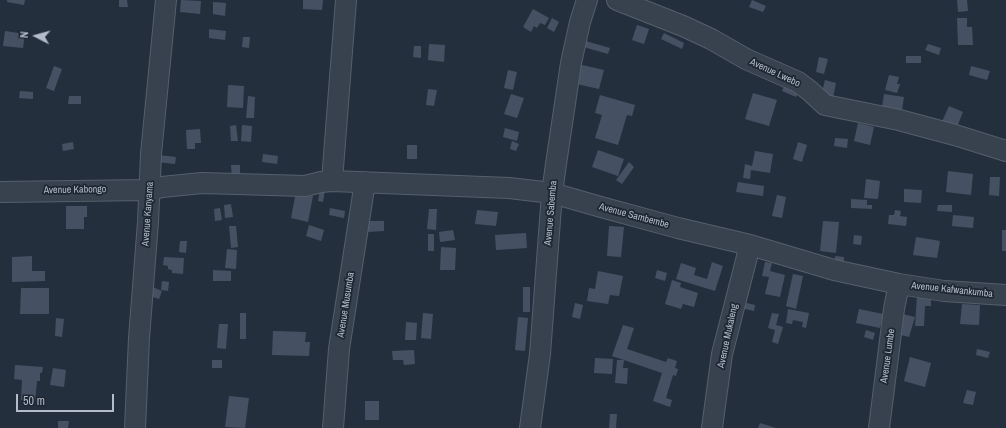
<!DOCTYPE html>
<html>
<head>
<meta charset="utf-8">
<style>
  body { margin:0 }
  #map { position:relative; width:1006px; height:428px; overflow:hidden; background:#242f3e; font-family:"Archivo Narrow",sans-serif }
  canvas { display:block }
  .north { position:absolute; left:16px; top:16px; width:40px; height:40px; -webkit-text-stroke:3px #1d2633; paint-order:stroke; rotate:276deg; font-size:11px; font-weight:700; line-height:16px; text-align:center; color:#b4bcc9 }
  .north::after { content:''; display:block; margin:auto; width:14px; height:18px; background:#b4bcc9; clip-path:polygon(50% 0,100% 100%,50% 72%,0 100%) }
  .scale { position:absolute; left:16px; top:394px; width:98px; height:18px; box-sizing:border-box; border:2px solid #b4bcc9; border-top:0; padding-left:5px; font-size:12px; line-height:14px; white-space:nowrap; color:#b4bcc9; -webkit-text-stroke:3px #1d2633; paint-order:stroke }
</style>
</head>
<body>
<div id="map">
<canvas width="1006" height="428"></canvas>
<div class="north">N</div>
<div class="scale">50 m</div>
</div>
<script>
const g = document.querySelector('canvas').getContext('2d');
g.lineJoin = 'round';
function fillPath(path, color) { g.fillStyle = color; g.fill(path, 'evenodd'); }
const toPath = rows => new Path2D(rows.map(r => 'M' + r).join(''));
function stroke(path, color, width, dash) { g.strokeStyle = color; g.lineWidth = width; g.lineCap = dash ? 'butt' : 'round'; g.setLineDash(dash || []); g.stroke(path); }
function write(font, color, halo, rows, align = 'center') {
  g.font = font + ' "Archivo Narrow",sans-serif'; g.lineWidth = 3.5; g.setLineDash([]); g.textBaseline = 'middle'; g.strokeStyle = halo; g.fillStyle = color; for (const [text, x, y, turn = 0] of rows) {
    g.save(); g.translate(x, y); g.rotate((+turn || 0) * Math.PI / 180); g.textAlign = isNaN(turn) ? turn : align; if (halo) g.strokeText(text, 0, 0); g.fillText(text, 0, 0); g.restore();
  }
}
fillPath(toPath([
  [7,0,25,0,24,5,7,2],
  [119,0,127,0,128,7,119,7],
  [181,0,201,1,200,14,180,12],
  [303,0,323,0,322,10,303,9],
  [752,0,766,6,763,12,749,7],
  [957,0,967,0,968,11,958,12],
  [213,2,226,3,225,16,213,14],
  [533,9,549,18,545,25,540,23,537,28,534,26,531,32,523,27],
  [552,18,559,22,554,32,547,28],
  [957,18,967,18,967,27,972,27,973,45,958,45],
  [637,25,649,29,644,44,632,40],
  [209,29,226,31,225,40,209,38],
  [5,31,25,34,23,48,3,46],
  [664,33,684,43,682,49,661,39],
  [243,37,250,37,249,48,242,47],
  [582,40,610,48,608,54,580,46],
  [429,44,445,45,444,62,428,60],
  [928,44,941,48,939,55,925,50],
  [414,46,421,46,421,58,413,57],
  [906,56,921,56,921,63,906,63],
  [819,57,828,59,824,74,816,72],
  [573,63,604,70,599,89,568,82],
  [54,66,62,69,54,91,46,88],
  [971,66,990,71,987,80,969,75],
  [508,70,517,72,513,90,504,88],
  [889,75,899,77,897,84,900,84,897,93,885,90],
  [825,80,836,83,833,98,821,96],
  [785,84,799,91,796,97,782,91],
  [228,85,244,86,243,108,227,107],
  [428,89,437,90,434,106,426,105],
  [20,91,33,92,33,99,19,98],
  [753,93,777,100,769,126,745,119],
  [511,94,524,98,517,118,504,114],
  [884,94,904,97,902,110,882,107],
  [600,95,635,105,632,116,627,115,618,145,595,138,602,115,595,113],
  [69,96,81,96,81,104,68,104],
  [248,96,255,97,254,118,246,118],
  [949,106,963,112,955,132,940,126],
  [858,123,874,127,870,145,854,141],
  [236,125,238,141,231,141,230,126],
  [242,125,252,126,251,142,241,141],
  [505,128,519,132,517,141,503,137],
  [200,129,201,143,195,143,195,149,187,149,186,130],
  [835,138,848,139,847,148,834,146],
  [512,141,519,144,516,151,510,149],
  [73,142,74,149,63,151,62,144],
  [798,142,807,145,802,162,793,159],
  [407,145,417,145,417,159,407,159],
  [598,150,624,159,618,176,592,167],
  [755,151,773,154,770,173,751,170,750,179,743,178,745,164,752,166],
  [263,154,278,156,277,164,262,162],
  [158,155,176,157,175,164,157,162],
  [629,162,634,167,622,184,616,180],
  [231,165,240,165,240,181,232,181],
  [948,171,973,174,971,195,946,192],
  [990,177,1000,177,999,196,989,195],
  [866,179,880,181,878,199,864,198],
  [738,182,764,186,763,196,736,192],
  [321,183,326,183,323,202,318,201],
  [904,189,922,190,921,203,904,202],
  [296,192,313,196,308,222,291,218],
  [777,195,786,197,782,218,772,216],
  [851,199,867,200,867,205,872,205,872,209,851,208],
  [231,204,233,217,225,218,224,205],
  [938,205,952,205,952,212,937,211],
  [66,206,87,206,87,217,84,217,84,229,66,229],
  [220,208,222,220,215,221,214,209],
  [330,208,345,211,344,218,329,215],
  [429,209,437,209,436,230,427,229],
  [477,210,498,212,496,226,475,224],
  [895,210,901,211,900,216,907,217,906,226,888,224,889,215,894,215],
  [953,215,974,217,973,228,952,226],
  [368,221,384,221,384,231,368,232],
  [823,221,839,222,836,253,820,251],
  [309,225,324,230,321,241,306,236],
  [229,226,236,226,238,247,231,248],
  [609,226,624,227,621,257,607,256],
  [453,230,455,240,440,242,439,232],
  [1002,230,1006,230,1006,251,1002,251],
  [526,233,527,248,496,250,495,235],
  [428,234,434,234,434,251,428,251],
  [854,235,862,236,861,245,853,244],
  [916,237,940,241,937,258,913,255],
  [180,241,187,241,186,253,179,252],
  [441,247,456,248,455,270,440,270],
  [227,249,237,250,236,269,225,268],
  [32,256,32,271,45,271,45,281,12,282,12,257],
  [835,256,844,257,844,263,835,262],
  [164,257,184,258,183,274,172,273,172,270,168,269,168,266,163,265],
  [712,262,723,266,715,291,676,279,681,263,696,268,694,275,707,279],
  [765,262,772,263,770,271,785,275,780,297,765,294,769,277,762,276],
  [213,270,231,271,231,281,213,281],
  [657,270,667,273,665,281,655,278],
  [598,271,623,276,619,296,610,295,608,304,587,301,589,288,595,289],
  [793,274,803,276,796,309,786,306],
  [672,280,681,283,680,287,698,293,694,307,683,304,681,309,665,304],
  [162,281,169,282,168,291,161,290],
  [150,286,162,291,159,299,147,295],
  [523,287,530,287,530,312,523,312],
  [21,288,49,288,49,314,20,314],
  [917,296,931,297,931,306,925,306,924,326,915,326],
  [742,302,755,305,754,311,741,308],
  [575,303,583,305,580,319,572,317],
  [962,304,980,305,979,325,960,324],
  [788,309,809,313,806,328,802,327,803,322,793,320,792,324,786,323],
  [859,309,883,314,880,328,856,323],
  [240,313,246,313,246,339,240,339],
  [423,313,433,314,431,339,421,338],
  [772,313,779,314,776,325,783,327,778,344,772,342,775,330,768,328],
  [898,313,915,317,909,337,892,333],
  [518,317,528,318,525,351,515,350],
  [56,318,64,319,62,337,55,336],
  [406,322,417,323,416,340,405,340],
  [219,324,228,324,226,349,217,348],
  [623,325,634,328,627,349,666,362,668,358,677,361,675,368,678,369,676,376,673,375,666,398,672,400,670,407,653,401,662,373,612,356],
  [866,330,875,333,873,340,864,337],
  [273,331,306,332,305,342,310,342,309,356,272,355],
  [977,349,990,352,988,358,976,355],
  [414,350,415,364,404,365,403,360,393,360,392,351],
  [910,357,931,363,925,387,904,381],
  [595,358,613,359,612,374,594,373],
  [212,360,222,360,222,368,212,368],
  [617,360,624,360,623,368,628,368,627,384,615,383],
  [15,365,43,367,42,373,40,373,40,381,37,381,35,402,21,400,22,380,14,379],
  [53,368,66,370,64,387,50,385],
  [967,390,976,392,973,405,963,403],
  [229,396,249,398,245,428,225,427],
  [365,401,379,401,379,420,365,420],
  [610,414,617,414,616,428,609,428],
  [58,421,69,421,68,428,58,428],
  [760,423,776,428,758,428]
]), '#455162');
const minor = toPath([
  [617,0,683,26,711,39,746,59,798,82,810,91,825,105,899,120,955,135,1006,151],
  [332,181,346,0],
  [0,192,150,190,162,187,202,183,305,186,321,182,332,181,509,188,552,193,601,207,678,228,750,245,834,270,899,284,944,291,1006,295],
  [135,428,139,338,148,222,151,154,166,0],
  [333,428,339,349,365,182],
  [530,428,540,354,552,193,556,164,571,63,580,22,587,0],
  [712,428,722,354,750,245],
  [879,428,894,309,899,284]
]);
stroke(minor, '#565f6c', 22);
stroke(minor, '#38414e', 20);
write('10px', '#b4bcc9', '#1d2633', [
  ["Avenue Lwebo",775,73,25],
  ["Avenue Kabongo",75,190,-1],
  ["Avenue Sabemba",551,213,-85],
  ["Avenue Kanyama",148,214,-86],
  ["Avenue Sambembe",634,216,15],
  ["Avenue Kafwankumba",952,290,6],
  ["Avenue Musumba",346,305,-81],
  ["Avenue Mukaleng",728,336,-78],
  ["Avenue Lumbe",888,356,-82]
]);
</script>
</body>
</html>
